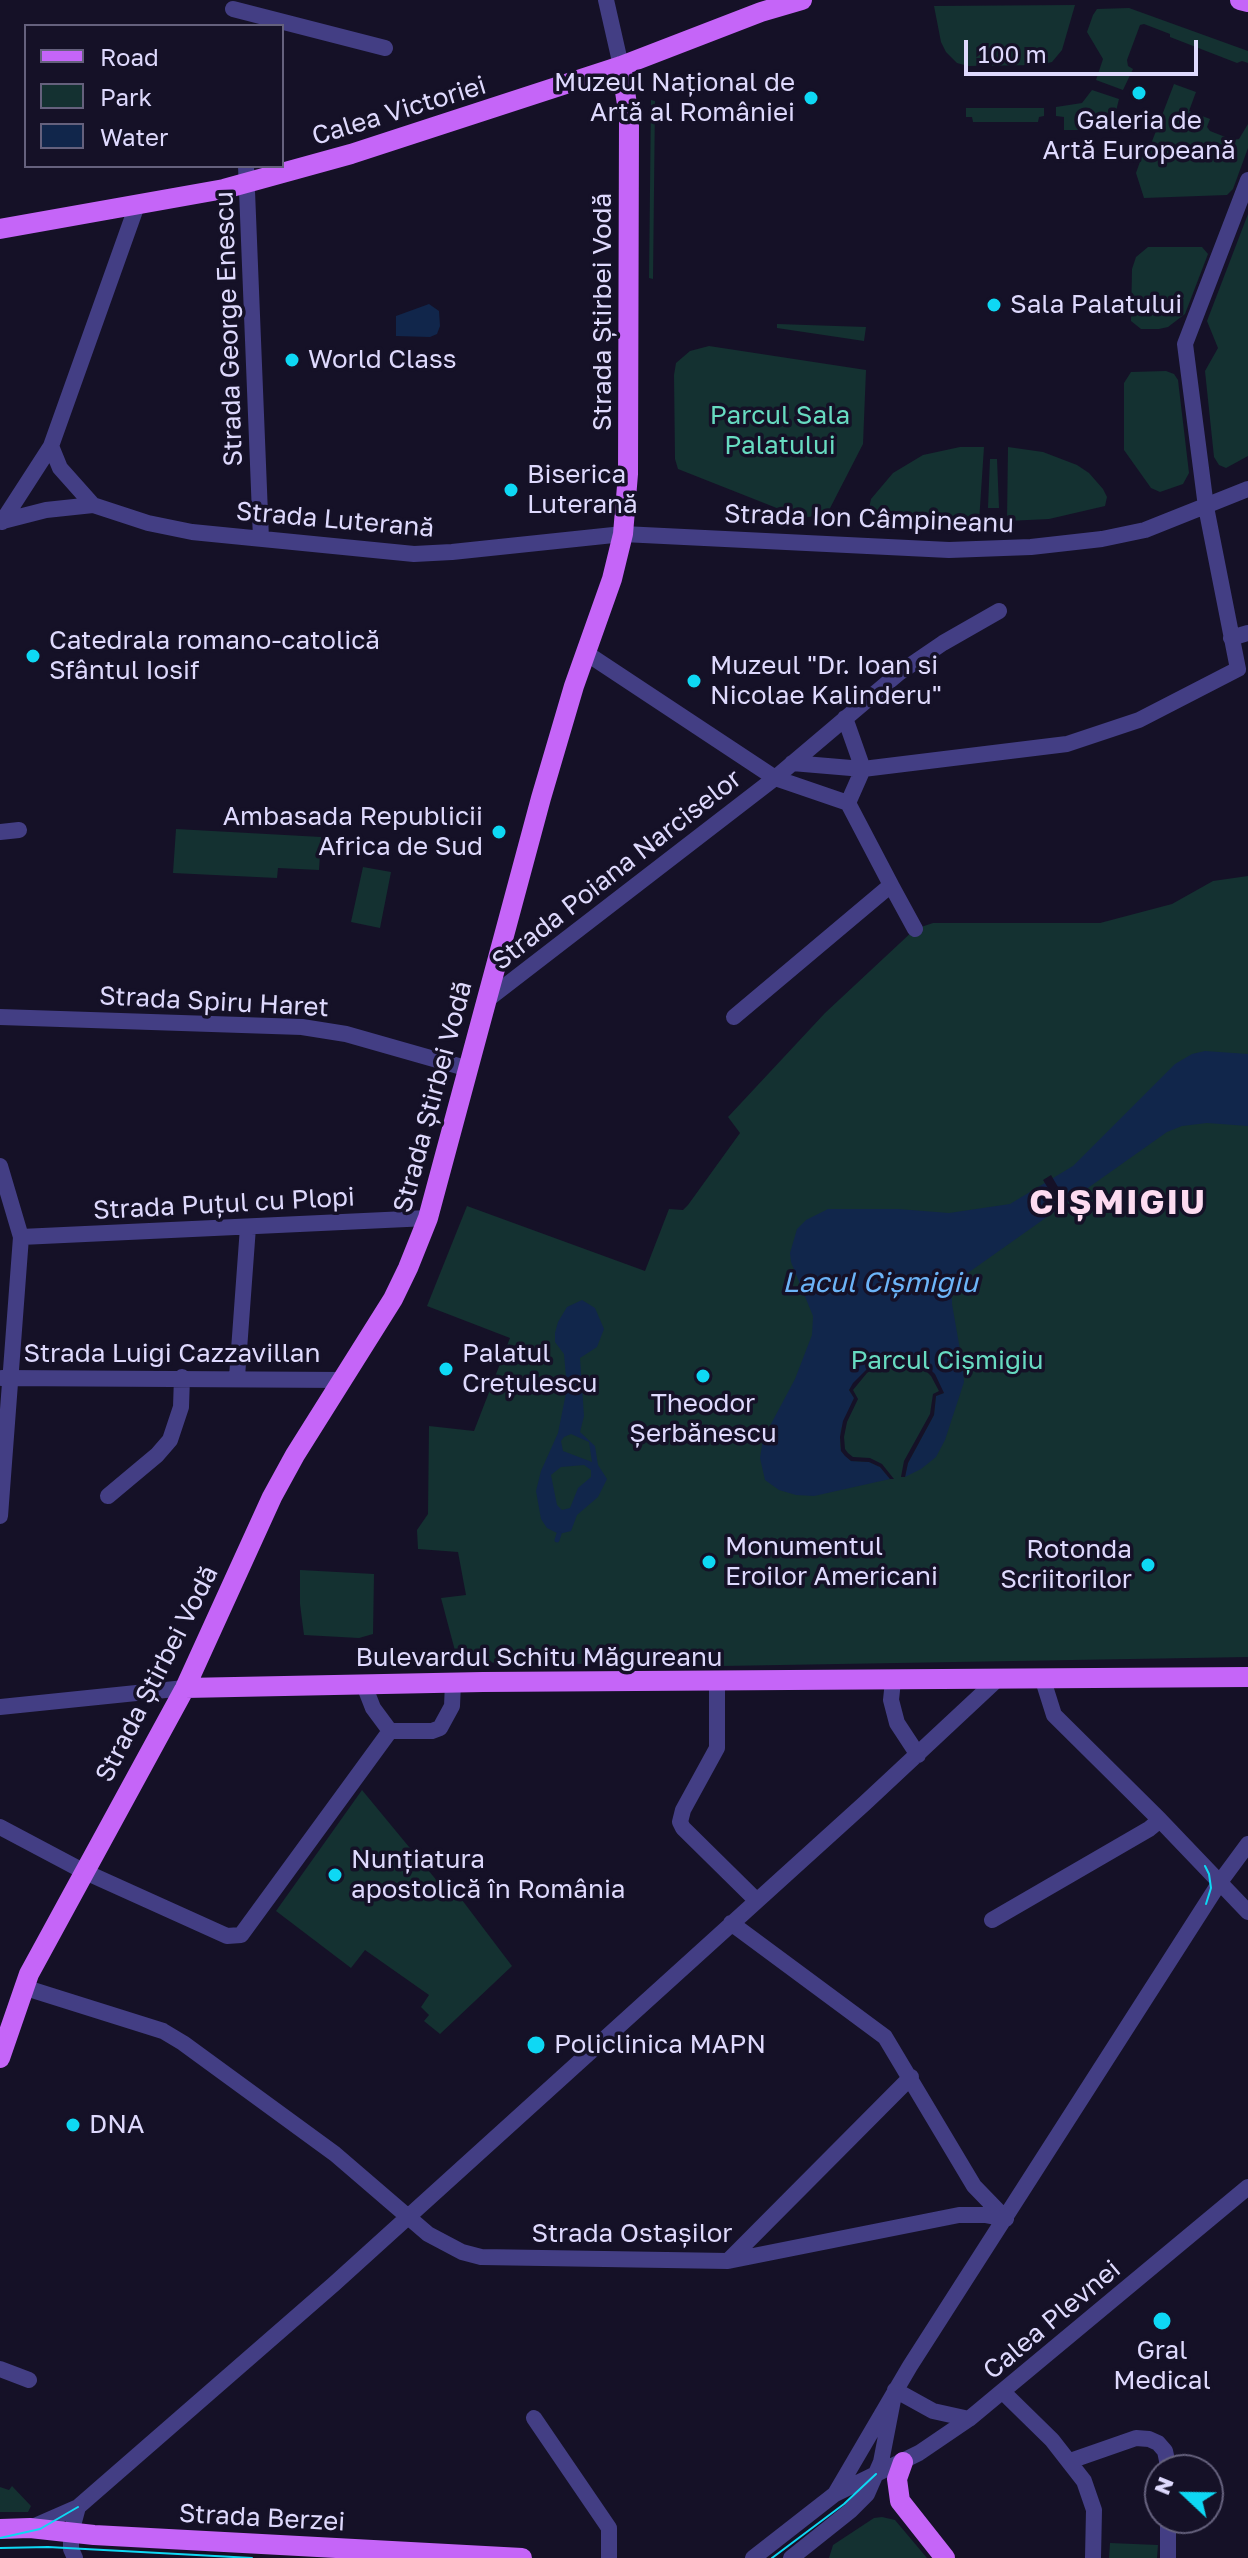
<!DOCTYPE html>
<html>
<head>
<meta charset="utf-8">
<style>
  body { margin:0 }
  #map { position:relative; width:1248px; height:2558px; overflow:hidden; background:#151127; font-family:"Golos Text",sans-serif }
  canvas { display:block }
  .legend { position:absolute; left:24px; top:24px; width:260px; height:144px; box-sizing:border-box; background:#151127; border:2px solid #65617d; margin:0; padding:10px 14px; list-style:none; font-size:24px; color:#ded9fd }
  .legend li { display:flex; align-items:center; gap:16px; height:40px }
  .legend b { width:40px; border:2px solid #65617d }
  .north { position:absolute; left:1144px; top:2454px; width:80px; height:80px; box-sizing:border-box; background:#151127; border:2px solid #65617d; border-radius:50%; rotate:292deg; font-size:22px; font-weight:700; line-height:32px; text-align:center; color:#ded9fd }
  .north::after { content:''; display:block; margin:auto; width:28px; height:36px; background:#0ed8f4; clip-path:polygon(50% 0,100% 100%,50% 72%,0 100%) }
  .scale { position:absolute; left:964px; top:40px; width:234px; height:36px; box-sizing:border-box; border:4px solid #ded9fd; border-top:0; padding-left:10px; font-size:24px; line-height:28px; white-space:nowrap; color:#ded9fd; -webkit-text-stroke:6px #151127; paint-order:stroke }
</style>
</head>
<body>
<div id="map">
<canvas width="1248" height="2558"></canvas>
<ul class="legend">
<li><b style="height:10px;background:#c565f8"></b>Road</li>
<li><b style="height:22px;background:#143131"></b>Park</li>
<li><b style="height:22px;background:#11264b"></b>Water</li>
</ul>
<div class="north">N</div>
<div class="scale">100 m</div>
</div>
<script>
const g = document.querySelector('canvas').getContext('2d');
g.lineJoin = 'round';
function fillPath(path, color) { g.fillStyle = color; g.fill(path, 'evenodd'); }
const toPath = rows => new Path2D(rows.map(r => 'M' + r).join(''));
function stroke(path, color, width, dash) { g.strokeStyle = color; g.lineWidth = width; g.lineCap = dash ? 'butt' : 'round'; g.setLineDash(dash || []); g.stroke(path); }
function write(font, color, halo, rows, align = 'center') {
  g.font = font + ' "Golos Text",sans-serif'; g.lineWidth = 7; g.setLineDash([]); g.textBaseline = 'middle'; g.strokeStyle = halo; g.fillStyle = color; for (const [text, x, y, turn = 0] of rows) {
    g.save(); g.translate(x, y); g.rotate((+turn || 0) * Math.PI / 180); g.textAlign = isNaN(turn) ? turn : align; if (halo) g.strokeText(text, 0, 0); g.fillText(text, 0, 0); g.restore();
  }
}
fillPath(toPath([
  [1075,5,1062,50,1052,62,1039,65,968,66,957,63,946,52,941,42,934,6],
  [1129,8,1248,51,1248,63,1242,61,1237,63,1170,37,1170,34,1144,24,1140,25,1127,60,1128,66,1133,69,1123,90,1096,80,1103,59,1087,32,1093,15,1097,9],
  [1174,84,1196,92,1189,111,1210,119,1207,127,1210,131,1233,140,1239,139,1248,124,1248,148,1233,189,1227,195,1144,198,1136,173,1142,156,1146,157],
  [1092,90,1119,99,1114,119,1102,121,1095,130,1064,130,1064,117,1056,116,1056,107,1082,103],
  [651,100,655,101,653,279,649,278],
  [966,108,1044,108,1044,116,1039,117,1038,122,973,122,972,117,966,117],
  [1248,214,1248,456,1226,468,1219,465,1214,457,1205,371,1218,348,1207,321],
  [1148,247,1202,247,1208,254,1185,314,1168,327,1159,329,1141,329,1131,321,1132,269,1136,257],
  [777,324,866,327,864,341,777,328],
  [709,346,866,370,863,444,827,514,802,518,678,469,675,459,674,375,676,363,690,351],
  [1166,371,1174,374,1178,380,1189,473,1183,484,1160,492,1151,488,1124,450,1124,383,1131,372],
  [960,447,984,447,979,522,896,520,873,517,868,513,871,499,893,473,923,455],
  [1008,447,1043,452,1077,465,1089,473,1103,489,1107,497,1105,506,1049,519,1007,521],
  [990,459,997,459,999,508,988,508],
  [176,829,321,837,319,870,278,868,277,878,173,873],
  [363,867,391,872,380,928,351,922],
  [1248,876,1248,1657,722,1666,458,1662,441,1598,466,1595,458,1552,418,1549,417,1530,428,1514,429,1426,474,1431,510,1338,427,1306,467,1206,645,1271,669,1209,683,1210,688,1205,740,1133,728,1117,825,1013,915,929,933,923,1100,923,1172,904,1213,881],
  [300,1570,374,1574,373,1634,359,1638,304,1635,300,1604],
  [362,1790,452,1899,459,1896,512,1966,440,2034,424,2021,429,2015,421,2007,429,1995,365,1950,351,1968,276,1911],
  [12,2486,31,2506,28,2512,0,2512,0,2487,9,2490],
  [882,2517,895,2520,927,2558,829,2558,833,2545,874,2518],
  [1110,2543,1158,2545,1157,2558,1109,2558]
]), '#143131');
fillPath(toPath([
  [429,304,439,311,440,326,437,334,430,337,396,336,396,316],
  [1205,1051,1248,1054,1248,1126,1207,1123,1182,1126,1167,1132,965,1275,958,1282,952,1296,952,1304,963,1367,964,1382,945,1440,936,1457,921,1469,905,1477,908,1463,934,1415,936,1396,944,1393,926,1365,909,1359,890,1359,871,1365,849,1390,854,1398,841,1429,840,1445,841,1451,851,1461,869,1462,880,1467,890,1479,814,1496,796,1495,779,1490,765,1480,760,1458,763,1439,795,1379,812,1335,813,1316,791,1262,790,1253,797,1229,806,1220,828,1209,898,1209,949,1213,1010,1204,1073,1166,1175,1064,1192,1054],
  [582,1300,595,1308,604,1329,597,1347,580,1358,584,1416,580,1432,595,1446,598,1465,607,1479,598,1497,577,1515,571,1531,559,1534,547,1528,541,1519,536,1491,541,1471,558,1433,567,1388,564,1354,555,1342,555,1333,558,1322,567,1307],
  [571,1434,589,1442,592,1462,563,1451,561,1441,564,1437],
  [584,1465,591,1470,591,1477,578,1488,570,1508,562,1510,557,1505,551,1475,561,1467]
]), '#11264b');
fillPath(toPath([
  [1051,1175,1069,1206,1062,1211,1043,1180],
  [899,1358,926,1365,935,1374,944,1393,936,1396,934,1415,908,1463,905,1477,901,1477,904,1461,930,1414,933,1394,939,1391,931,1376,924,1369,908,1363,890,1362,881,1364,867,1373,853,1390,858,1399,847,1422,844,1437,845,1449,848,1453,853,1457,870,1458,882,1464,894,1479,890,1479,880,1467,869,1462,851,1461,845,1456,841,1451,840,1437,843,1421,854,1398,849,1390,853,1383,871,1365,879,1360]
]), '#151127');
stroke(toPath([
  [557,1540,559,1534]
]), '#11264b', 5);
stroke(toPath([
  [606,0,621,66],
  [233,9,385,48],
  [246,166,261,539],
  [51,446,60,468,93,505],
  [3,521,46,510,93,505,148,523,192,532,414,554,452,552,623,534,949,550,1031,547,1102,539,1145,530,1248,489],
  [2,522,51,446,137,205],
  [1231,638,1248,633],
  [586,653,775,778,848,803],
  [845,718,863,769,848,803],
  [792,763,863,769,1067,744,1139,720,1238,669,1206,507,1185,344,1248,180],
  [0,832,19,830],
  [891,885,915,929],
  [487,1000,775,778,899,673,943,643,999,611],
  [0,1017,302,1027,346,1034,469,1069],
  [734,1017,891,885,848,803],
  [0,1166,21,1237,0,1516],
  [21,1237,428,1218],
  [237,1377,248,1227],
  [2,1378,343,1380],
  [108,1496,157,1455,170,1440,181,1407,182,1377],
  [1042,1677,1054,1715,1160,1820,1248,1912],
  [893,1681,891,1700,897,1723,918,1755],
  [717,1682,717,1748,683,1810,680,1822,683,1828,756,1900],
  [364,1685,373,1708,390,1731],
  [0,1707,185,1688],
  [390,1731,432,1731,440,1728,452,1706,453,1683],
  [0,1827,83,1871,227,1936,241,1935,390,1731],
  [992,1920,1149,1829,1160,1820],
  [731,1923,885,2037,974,2186,1005,2218],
  [23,1987,163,2031,183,2043,335,2154,428,2234,462,2252,481,2257,728,2261,959,2215,985,2215,1006,2219],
  [728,2261,911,2077],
  [0,2369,29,2380],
  [895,2390,933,2411,969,2419],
  [1003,2392,1052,2440,1084,2481,1094,2510,1093,2558],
  [534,2418,609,2528,609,2558],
  [1070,2461,1136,2438,1149,2439,1158,2443,1165,2451,1169,2470],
  [835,2494,910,2366,1220,1882,1248,1844],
  [30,2528,78,2507,334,2284,865,1803,1000,1677],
  [75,2558,71,2549,71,2533,78,2507],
  [753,2558,835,2494,919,2453,969,2419,1248,2187],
  [791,2558,850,2511,867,2494,881,2462,893,2400],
  [1168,2558,1168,2518]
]), '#433e84', 16);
stroke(toPath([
  [1240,0,1248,2],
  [0,229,224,189,351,154,621,66,761,12,802,0],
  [185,1688,483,1682,1248,1677],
  [0,2058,29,1974,185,1688,272,1497,295,1455,393,1299,408,1268,428,1218,541,798,574,686,612,579,623,534,628,474,629,117,621,66],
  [903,2462,897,2479,900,2501,945,2558],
  [0,2529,30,2528,94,2535,522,2558]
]), '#c565f8', 20);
stroke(toPath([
  [1205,1866,1209,1874,1211,1888,1206,1904],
  [0,2538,40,2529,78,2507],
  [0,2548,48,2547,252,2558],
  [772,2558,844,2504,876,2474]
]), '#0ed8f4', 2);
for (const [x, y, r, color] of [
  [1139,93,8,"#0ed8f4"],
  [811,98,8,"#0ed8f4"],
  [994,305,8,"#0ed8f4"],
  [292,360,8,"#0ed8f4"],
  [511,490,8,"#0ed8f4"],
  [33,656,8,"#0ed8f4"],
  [694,681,8,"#0ed8f4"],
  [499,832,8,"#0ed8f4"],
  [446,1369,8,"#0ed8f4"],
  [703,1376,8,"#0ed8f4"],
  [709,1562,8,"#0ed8f4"],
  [1148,1565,8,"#0ed8f4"],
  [335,1875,8,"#0ed8f4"],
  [536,2045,10,"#0ed8f4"],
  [73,2125,8,"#0ed8f4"],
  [1162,2321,10,"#0ed8f4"]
]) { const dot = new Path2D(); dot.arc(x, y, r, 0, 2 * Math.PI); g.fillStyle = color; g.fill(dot); stroke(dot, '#151127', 3); }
write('26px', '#ded9fd', '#151127', [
  ["Muzeul Național de",795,83,"right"],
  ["Artă al României",795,113,"right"],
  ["Galeria de",1139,121,"center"],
  ["Artă Europeană",1139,151,"center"],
  ["Sala Palatului",1010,305],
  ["World Class",308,360],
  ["Biserica",527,475],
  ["Luterană",527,505],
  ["Catedrala romano-catolică",49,641],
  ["Sfântul Iosif",49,671],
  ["Muzeul \"Dr. Ioan si",710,666],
  ["Nicolae Kalinderu\"",710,696],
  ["Ambasada Republicii",483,817,"right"],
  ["Africa de Sud",483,847,"right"],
  ["Palatul",462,1354],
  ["Crețulescu",462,1384],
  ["Theodor",703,1404,"center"],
  ["Șerbănescu",703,1434,"center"],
  ["Monumentul",725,1547],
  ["Eroilor Americani",725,1577],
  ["Rotonda",1132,1550,"right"],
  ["Scriitorilor",1132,1580,"right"],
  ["Nunțiatura",351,1860],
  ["apostolică în România",351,1890],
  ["Policlinica MAPN",554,2045],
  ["DNA",89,2125],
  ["Gral",1162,2351,"center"],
  ["Medical",1162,2381,"center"]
], 'left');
write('26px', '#ded9fd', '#151127', [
  ["Calea Victoriei",399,111,-17],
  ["Strada Știrbei Vodă",603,312,-90],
  ["Strada George Enescu",229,329,-92],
  ["Strada Ion Câmpineanu",869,519,2],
  ["Strada Luterană",335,520,5],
  ["Strada Poiana Narciselor",617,870,-38],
  ["Strada Spiru Haret",214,1002,3],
  ["Strada Știrbei Vodă",433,1097,-75],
  ["Strada Puțul cu Plopi",224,1204,-3],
  ["Strada Luigi Cazzavillan",172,1354],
  ["Bulevardul Schitu Măgureanu",539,1658],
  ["Strada Știrbei Vodă",157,1674,-63],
  ["Strada Ostașilor",632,2234],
  ["Calea Plevnei",1052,2320,-40],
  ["Strada Berzei",262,2518,3]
]);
write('26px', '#67dbc1', '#151127', [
  ["Parcul Sala",780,416],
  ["Palatului",780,446],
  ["Parcul Cișmigiu",947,1361]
]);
write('italic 28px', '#6cb4f8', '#151127', [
  ["Lacul Cișmigiu",880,1283]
]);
g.letterSpacing = '2px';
write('bold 34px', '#fddbf0', '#151127', [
  ["CIȘMIGIU",1118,1203]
]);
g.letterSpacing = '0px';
</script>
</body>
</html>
